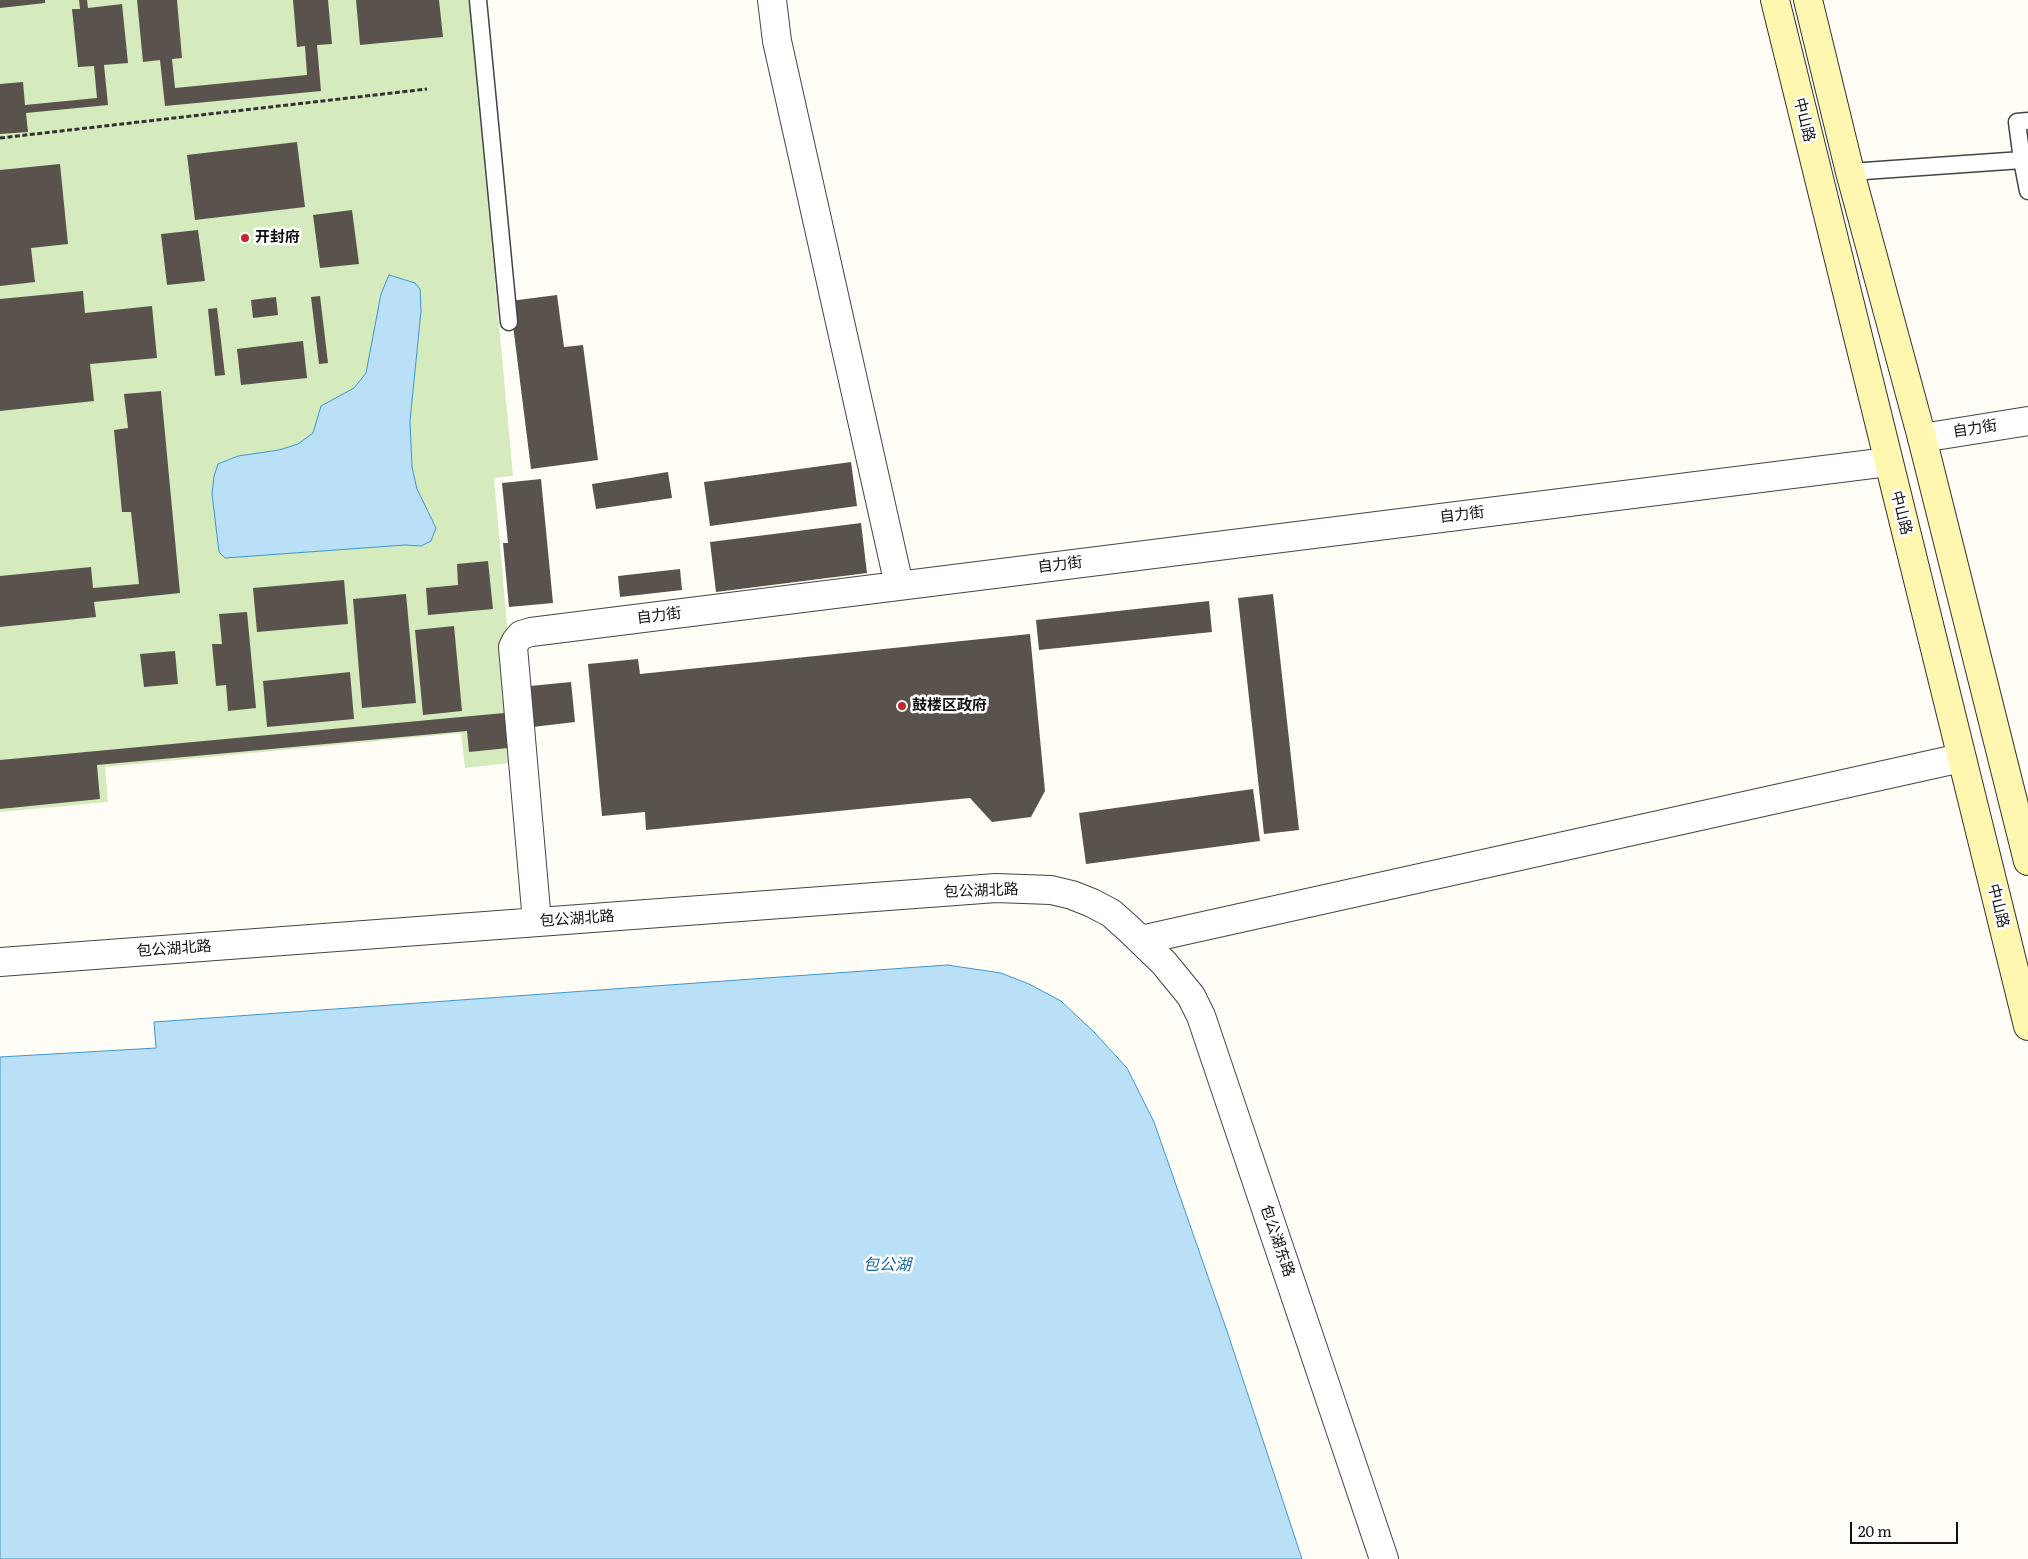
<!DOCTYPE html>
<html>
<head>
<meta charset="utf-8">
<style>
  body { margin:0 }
  #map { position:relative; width:2028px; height:1559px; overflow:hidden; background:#fffdf5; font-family:Literata,serif }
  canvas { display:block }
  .scale { position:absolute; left:1850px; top:1522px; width:108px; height:22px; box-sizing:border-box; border:2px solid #111; border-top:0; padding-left:6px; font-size:15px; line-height:18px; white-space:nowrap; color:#111; -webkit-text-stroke:4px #fff; paint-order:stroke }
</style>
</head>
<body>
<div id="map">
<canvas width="2028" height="1559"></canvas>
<div class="scale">20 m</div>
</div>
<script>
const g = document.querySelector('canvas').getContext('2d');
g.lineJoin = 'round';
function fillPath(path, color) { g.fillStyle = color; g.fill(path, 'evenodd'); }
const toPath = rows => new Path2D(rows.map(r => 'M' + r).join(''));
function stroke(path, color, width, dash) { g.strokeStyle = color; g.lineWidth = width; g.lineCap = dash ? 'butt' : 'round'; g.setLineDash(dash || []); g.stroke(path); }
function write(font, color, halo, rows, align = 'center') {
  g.font = font + ' Literata,"Noto Sans SC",serif'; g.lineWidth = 5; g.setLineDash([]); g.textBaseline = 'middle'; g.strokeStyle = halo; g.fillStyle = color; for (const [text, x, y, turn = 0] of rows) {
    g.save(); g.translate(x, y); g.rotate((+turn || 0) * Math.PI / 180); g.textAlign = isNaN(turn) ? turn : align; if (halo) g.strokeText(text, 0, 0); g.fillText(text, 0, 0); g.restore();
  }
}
fillPath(toPath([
  [0,0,469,0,513,476,494,478,519,762,465,768,461,733,105,767,108,802,0,812]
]), '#d5ebbd');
const water = toPath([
  [389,275,415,283,420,289,421,311,410,421,412,467,417,489,436,528,431,541,421,546,405,545,225,558,219,552,212,494,214,476,218,464,238,456,279,450,298,444,313,433,321,406,354,388,366,373,381,294,389,275],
  [947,965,1001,973,1029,984,1061,1001,1094,1032,1127,1068,1154,1122,1228,1334,1302,1559,0,1559,0,1057,156,1048,154,1022,947,965]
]);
fillPath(water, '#b9e0f7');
stroke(water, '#3f96cf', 1);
fillPath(toPath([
  [0,0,45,0,45,3,0,8],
  [79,0,87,0,88,8,122,4,128,63,104,65,108,105,26,113,28,132,0,134,0,84,23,82,25,105,97,98,94,66,78,67,72,9,80,9],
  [137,0,177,0,182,58,172,59,175,88,307,75,305,46,297,47,293,0,328,0,332,44,317,45,321,91,165,106,160,60,143,62],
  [356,0,439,0,443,37,360,45],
  [297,142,305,207,195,220,187,155],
  [60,164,68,244,31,248,35,282,0,286,0,170],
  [352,210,359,264,320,268,313,215],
  [198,230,205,281,167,285,161,234],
  [83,291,85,313,152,306,157,358,90,364,94,401,0,411,0,299],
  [557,295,564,347,583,345,598,460,531,469,510,301],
  [320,296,328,363,319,364,311,297],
  [276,297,278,315,253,318,251,300],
  [217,308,225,375,215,376,208,309],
  [303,341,307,378,241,385,237,349],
  [161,391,180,593,94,602,96,617,0,627,0,576,91,567,93,588,139,584,131,512,122,512,114,430,128,428,124,394],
  [851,462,857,506,710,526,704,482],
  [668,472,672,498,596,509,592,484],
  [541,479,553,603,509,607,503,543,508,543,502,483],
  [861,523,867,573,716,592,710,542],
  [488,561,493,609,428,615,426,588,458,585,457,564],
  [680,569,682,590,620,597,618,576],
  [344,580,348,624,257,632,253,588],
  [406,594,416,703,362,708,353,599],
  [1273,594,1299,830,1264,834,1238,598],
  [1209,601,1212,632,1039,650,1036,620],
  [247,612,256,708,228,711,226,685,216,686,212,644,222,644,219,614],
  [454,626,462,711,423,715,415,630],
  [1030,634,1045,791,1031,817,992,822,970,798,646,830,645,812,602,816,588,664,638,659,640,674],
  [175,651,178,684,144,687,140,654],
  [350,672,354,719,267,727,263,681],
  [571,682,575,722,524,728,520,687],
  [504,713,508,748,469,752,467,731,97,765,100,799,0,809,0,760],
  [1253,789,1260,841,1086,864,1079,813]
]), '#5a524d');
const service = toPath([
  [478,0,509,322],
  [2022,160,2028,191],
  [1850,172,2022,160,2017,122,2028,121]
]);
const minor = toPath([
  [772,0,777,41,899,585],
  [1922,438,2028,421],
  [537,922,513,647,516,641,521,635,531,632,1888,462],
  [1141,940,1961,758],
  [0,962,996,888,1051,890,1072,895,1092,903,1111,913,1129,929,1164,963,1191,996,1201,1016,1384,1559]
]);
const secondary = toPath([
  [1775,0,2028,1026],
  [1808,0,1850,172,1922,438,2028,861]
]);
stroke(service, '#444', 19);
stroke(minor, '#444', 30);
stroke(secondary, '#333', 30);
stroke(toPath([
  [0,138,427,89]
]), '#333', 3, [5, 2.5]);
stroke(service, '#fff', 16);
stroke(minor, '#fff', 28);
stroke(secondary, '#fff6b0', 28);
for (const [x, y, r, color] of [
  [245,238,5,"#c4262e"],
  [902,706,5,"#c4262e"]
]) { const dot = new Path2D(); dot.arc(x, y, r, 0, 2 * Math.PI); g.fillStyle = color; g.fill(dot); stroke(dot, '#fff', 2); }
write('15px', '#111', '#fff', [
  ["中山路",1804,120,76],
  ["自力街",1975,429,-9],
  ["中山路",1901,513,76],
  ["自力街",1462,515,-7],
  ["自力街",1060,565,-7],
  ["自力街",659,616,-7],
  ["包公湖北路",981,891,-2],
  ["中山路",1998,906,76],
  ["包公湖北路",577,919,-4],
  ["包公湖北路",174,949,-4],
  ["包公湖东路",1277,1241,71]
]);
write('bold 15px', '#111', '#fff', [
  ["开封府",255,238],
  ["鼓楼区政府",912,706]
], 'left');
write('italic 16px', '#1768a6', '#fff', [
  ["包公湖",887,1265]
]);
</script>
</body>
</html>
